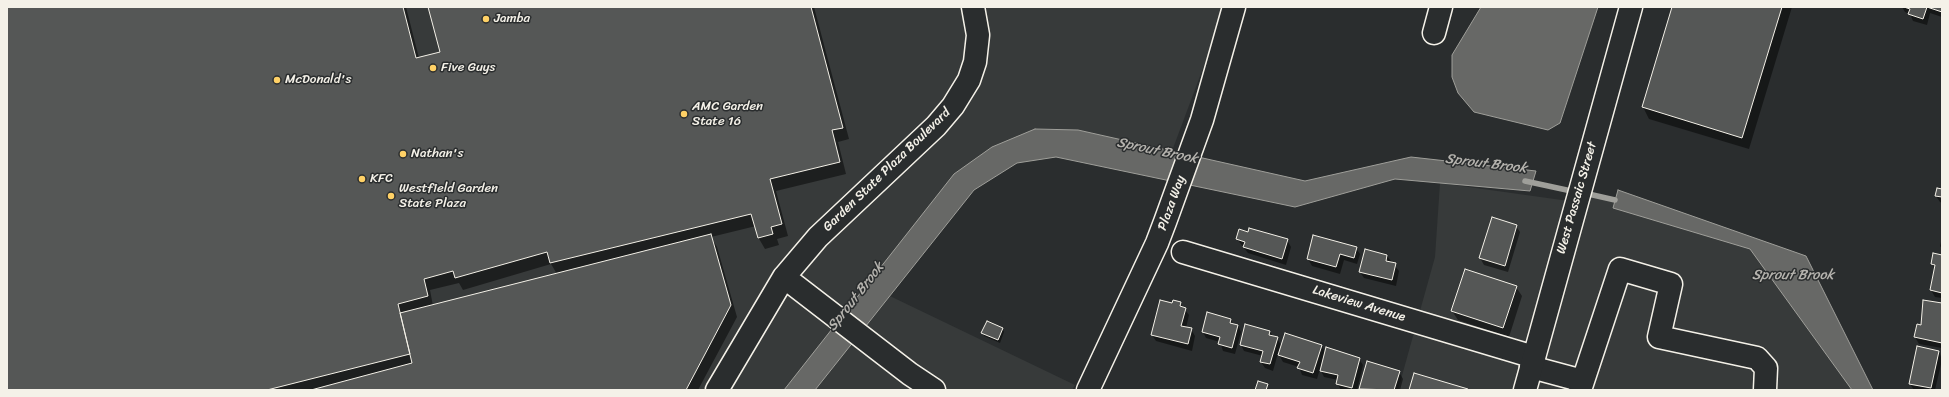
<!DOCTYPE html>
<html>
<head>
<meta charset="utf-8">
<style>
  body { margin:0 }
  #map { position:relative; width:1949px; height:397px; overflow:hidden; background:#2a2d2e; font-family:Sriracha,sans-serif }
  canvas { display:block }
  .frame { position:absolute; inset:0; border:8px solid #f4f1e8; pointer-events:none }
</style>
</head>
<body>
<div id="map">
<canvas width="1949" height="397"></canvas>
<div class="frame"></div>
</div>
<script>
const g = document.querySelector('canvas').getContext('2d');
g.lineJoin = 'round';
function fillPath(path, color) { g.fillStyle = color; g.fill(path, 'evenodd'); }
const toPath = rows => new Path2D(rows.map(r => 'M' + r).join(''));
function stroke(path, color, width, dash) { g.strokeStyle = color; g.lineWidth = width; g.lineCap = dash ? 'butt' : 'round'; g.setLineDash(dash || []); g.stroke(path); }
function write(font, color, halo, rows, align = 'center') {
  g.font = font + ' Sriracha,sans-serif'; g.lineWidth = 3; g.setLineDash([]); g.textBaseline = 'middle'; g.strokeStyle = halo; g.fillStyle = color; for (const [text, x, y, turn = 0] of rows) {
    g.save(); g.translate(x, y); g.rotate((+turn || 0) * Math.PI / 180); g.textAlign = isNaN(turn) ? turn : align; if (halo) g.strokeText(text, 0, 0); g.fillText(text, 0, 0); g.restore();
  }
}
fillPath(toPath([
  [7,7,1223,7,1212,44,1172,151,1078,130,1035,129,867,285,1075,385,1072,390,7,390],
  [1440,183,1576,202,1579,192,1615,200,1750,249,1852,390,1398,390,1435,257]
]), '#373a3a');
const water = toPath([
  [1481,7,1598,7,1560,123,1548,130,1474,112,1458,93,1452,77,1452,55,1481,7],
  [1035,129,1078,130,1305,181,1411,157,1536,171,1530,191,1395,179,1295,207,1056,157,1017,163,974,190,815,390,784,390,954,174,992,147,1035,129],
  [1618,190,1806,256,1873,390,1852,390,1750,249,1613,208,1618,190]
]);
fillPath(water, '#676866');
stroke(water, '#9f9f9a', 1);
fillPath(toPath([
  [7,7,406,7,419,58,441,53,429,7,814,7,849,139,838,142,846,174,776,191,788,236,777,239,779,245,765,249,758,237,756,226,711,237,717,247,737,317,698,390,7,390],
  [551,264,557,274,433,306,430,290,459,283,463,290],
  [1673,7,1792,7,1749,149,1649,119,1643,107],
  [1902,7,1942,7,1942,17,1930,13,1927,25,1913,21,1910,14,1905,12],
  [1942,190,1942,203,1940,202,1936,196],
  [1516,226,1520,232,1508,272,1484,265,1480,258],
  [1249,233,1287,240,1291,247,1286,265,1248,253,1237,239],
  [1942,238,1942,249,1940,246],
  [1356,248,1360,254,1357,264,1344,260,1340,274,1312,266,1308,259],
  [1387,256,1399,271,1396,286,1364,278,1360,272],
  [1942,256,1942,298,1935,297,1931,290,1935,269,1932,264],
  [1516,287,1522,296,1509,337,1458,320,1452,311],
  [1180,303,1189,315,1186,328,1191,329,1195,336,1192,351,1156,341,1152,335],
  [1942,304,1942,348,1919,344,1915,337],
  [1231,320,1233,324,1238,325,1241,332,1235,354,1223,351,1220,342,1206,338,1203,332],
  [987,322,1003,329,1004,332,1000,343,984,336,983,333],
  [1270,331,1273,337,1277,338,1282,347,1322,346,1325,352,1359,359,1363,365,1357,390,1341,390,1337,383,1338,380,1324,377,1320,369,1317,379,1302,375,1299,367,1283,362,1278,353,1273,371,1265,368,1261,362,1263,356,1244,351,1241,345],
  [1939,351,1942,360,1935,390,1914,390,1910,384],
  [1368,363,1399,372,1403,379,1400,390,1361,390]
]), '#0007');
stroke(toPath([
  [1525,181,1576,192],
  [1584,193,1615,200]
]), '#9f9f9a', 5.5);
const building = toPath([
  [7,7,403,7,416,58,440,52,428,7,811,7,843,128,832,130,840,162,770,179,782,224,771,227,773,234,758,238,751,214,550,263,547,252,455,278,453,271,424,279,428,296,398,304,410,354,267,390,7,390,7,7],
  [1672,7,1782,7,1742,138,1642,107,1672,7],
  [1904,7,1942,7,1942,12,1927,7,1923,19,1908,14,1910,9,1904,7],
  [1937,188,1942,189,1942,197,1935,196,1937,188],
  [1492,217,1517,225,1505,266,1479,258,1492,217],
  [1249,228,1288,239,1282,259,1243,247,1245,242,1236,239,1239,229,1248,232,1249,228],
  [711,234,731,305,686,390,311,390,412,363,400,313,711,234],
  [1313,235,1357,247,1354,258,1340,254,1336,267,1307,259,1313,235],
  [1365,249,1387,255,1386,261,1396,263,1392,280,1359,272,1365,249],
  [1933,253,1942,255,1942,293,1930,290,1935,265,1931,264,1933,253],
  [1465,269,1517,286,1503,328,1451,311,1465,269],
  [1160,300,1172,303,1173,300,1181,302,1180,306,1186,308,1181,326,1192,328,1188,344,1151,335,1160,300],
  [1923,300,1942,303,1942,343,1914,337,1917,324,1921,325,1923,300],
  [1207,312,1231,319,1230,323,1238,325,1232,348,1218,344,1220,337,1202,332,1207,312],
  [987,321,1003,328,998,340,981,333,987,321],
  [1245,324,1270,331,1269,335,1278,337,1270,364,1260,362,1263,351,1240,345,1245,324],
  [1285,333,1322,345,1313,373,1297,368,1300,362,1278,355,1285,333],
  [1917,346,1939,351,1931,388,1909,384,1917,346],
  [1326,347,1360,358,1352,388,1336,384,1338,375,1320,371,1326,347],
  [1367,361,1400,371,1394,390,1359,389,1367,361],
  [1414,373,1468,389,1468,390,1409,390,1414,373],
  [1258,381,1268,384,1266,390,1255,390,1258,381]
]);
fillPath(building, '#555756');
stroke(building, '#f4f1e8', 1);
const minor = toPath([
  [1434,33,1441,7],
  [1183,252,1534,357],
  [784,277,910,374,934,390],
  [1531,367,1583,381],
  [717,390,784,277,818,237,936,126,953,106,969,80,975,62,978,35,973,7],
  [1088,390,1157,243,1165,222,1202,120,1234,7],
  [1580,390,1620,269,1671,284,1659,337,1757,358,1766,368,1765,390]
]);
const major = toPath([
  [1525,390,1631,7]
]);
stroke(minor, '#f4f1e8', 25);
stroke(major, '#f4f1e8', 25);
stroke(minor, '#2a2d2e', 22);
stroke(major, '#2a2d2e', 22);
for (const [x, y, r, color] of [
  [486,19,4,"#ffd166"],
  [433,68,4,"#ffd166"],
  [277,80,4,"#ffd166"],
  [684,114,4,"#ffd166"],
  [403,154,4,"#ffd166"],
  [362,179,4,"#ffd166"],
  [391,196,4,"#ffd166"]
]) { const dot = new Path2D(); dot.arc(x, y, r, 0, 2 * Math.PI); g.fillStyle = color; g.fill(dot); stroke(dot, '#2a2d2e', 1.5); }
write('13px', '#f4f1e8', '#2a2d2e', [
  ["Jamba",494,19],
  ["Five Guys",441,68],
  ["McDonald's",285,80],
  ["AMC Garden",692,107],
  ["State 16",692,122],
  ["Nathan's",411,154],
  ["KFC",370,179],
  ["Westfield Garden",399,189],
  ["State Plaza",399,204]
], 'left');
write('13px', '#f4f1e8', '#2a2d2e', [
  ["Garden State Plaza Boulevard",887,170,-44],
  ["West Passaic Street",1577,198,-74],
  ["Plaza Way",1172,203,-70],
  ["Lakeview Avenue",1359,304,17]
]);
write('italic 14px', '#b5b3ae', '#2a2d2e', [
  ["Sprout Brook",1157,151,12],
  ["Sprout Brook",1486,164,7],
  ["Sprout Brook",1793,275],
  ["Sprout Brook",856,297,-52]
]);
</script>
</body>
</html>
